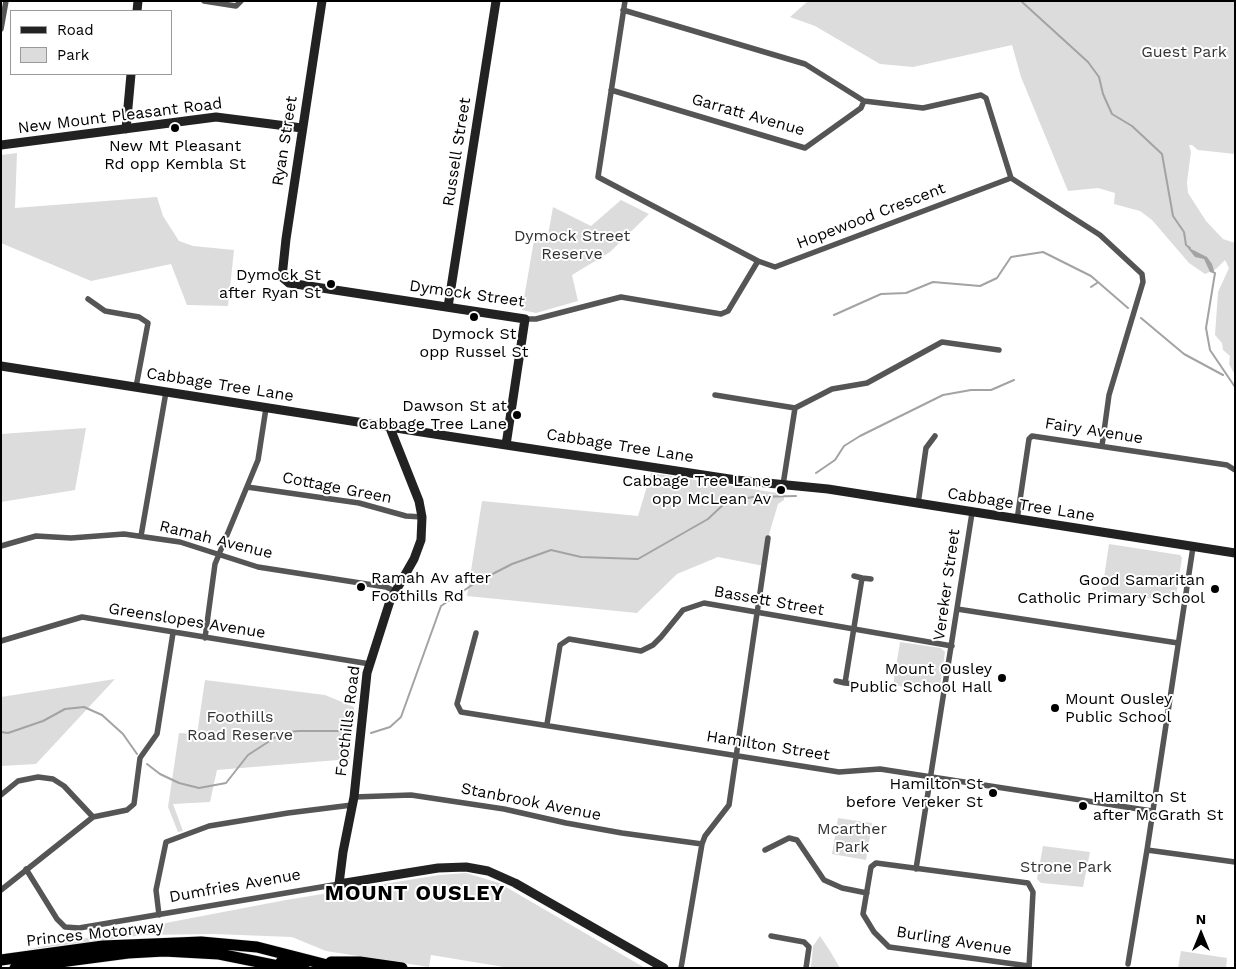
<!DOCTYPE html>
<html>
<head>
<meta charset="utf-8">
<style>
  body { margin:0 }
  #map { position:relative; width:1236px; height:969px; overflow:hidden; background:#fff; font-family:"Work Sans",sans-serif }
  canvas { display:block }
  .frame { position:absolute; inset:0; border:2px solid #000; pointer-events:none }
  .legend { position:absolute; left:10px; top:10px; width:162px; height:65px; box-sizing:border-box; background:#fff; border:1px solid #999; margin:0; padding:6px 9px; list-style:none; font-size:15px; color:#000 }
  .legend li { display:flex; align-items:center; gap:10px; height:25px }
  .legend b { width:25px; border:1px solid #999 }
  .north { position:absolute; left:1176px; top:909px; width:50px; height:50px; -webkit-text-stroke:4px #fff; paint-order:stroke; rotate:0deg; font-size:14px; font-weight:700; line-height:20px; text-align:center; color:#000 }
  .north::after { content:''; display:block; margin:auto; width:18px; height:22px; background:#000; clip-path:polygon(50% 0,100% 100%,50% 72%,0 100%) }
</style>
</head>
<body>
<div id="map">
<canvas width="1236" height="969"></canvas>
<div class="frame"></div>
<ul class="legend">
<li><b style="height:6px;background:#222"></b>Road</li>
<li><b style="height:14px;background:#dcdcdc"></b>Park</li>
</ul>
<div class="north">N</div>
</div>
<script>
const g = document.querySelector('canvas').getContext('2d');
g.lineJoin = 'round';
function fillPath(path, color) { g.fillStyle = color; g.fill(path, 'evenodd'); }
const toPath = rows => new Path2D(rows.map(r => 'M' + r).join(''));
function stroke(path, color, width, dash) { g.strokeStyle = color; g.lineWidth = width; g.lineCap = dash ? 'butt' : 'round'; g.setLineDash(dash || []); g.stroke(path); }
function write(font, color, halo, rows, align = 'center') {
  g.font = font + ' "Work Sans",sans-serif'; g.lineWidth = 4; g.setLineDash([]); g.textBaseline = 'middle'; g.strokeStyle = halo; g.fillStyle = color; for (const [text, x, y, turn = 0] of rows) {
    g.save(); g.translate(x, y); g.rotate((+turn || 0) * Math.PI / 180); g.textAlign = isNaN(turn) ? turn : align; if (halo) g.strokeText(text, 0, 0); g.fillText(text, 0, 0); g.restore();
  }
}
fillPath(toPath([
  [808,1,1235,1,1235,154,1198,150,1192,145,1189,145,1191,152,1187,182,1188,193,1206,221,1223,239,1235,243,1235,375,1229,364,1230,356,1223,350,1222,343,1215,335,1218,292,1229,268,1225,260,1216,269,1205,274,1189,263,1152,220,1140,211,1114,204,1115,193,1098,188,1068,191,1021,77,1012,45,913,67,880,64,815,26,790,17],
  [17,153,15,208,157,197,163,216,179,241,193,246,234,250,228,306,187,305,171,264,91,281,1,243,1,155],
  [621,200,649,214,610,252,572,275,578,301,536,313,522,310,534,240,547,241,553,207,591,226],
  [86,428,75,490,1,502,1,434],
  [651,473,784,494,784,500,778,504,768,538,764,566,718,557,677,574,637,613,467,596,482,501,638,516],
  [1109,544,1180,555,1182,558,1175,602,1102,591],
  [900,642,941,648,945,652,939,693,893,685],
  [115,679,36,764,1,766,1,697],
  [205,680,325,695,354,707,350,759,217,770,210,802,173,804,183,831,178,832,168,807,179,733,197,734],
  [838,818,872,823,866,860,832,854],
  [1043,846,1090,852,1083,887,1041,883,1037,879],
  [466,873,499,883,645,968,510,968,431,955,429,967,326,951,292,937,213,934,144,935,24,950,286,900,439,875],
  [820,936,830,951,840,968,811,968,813,946],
  [1181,951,1227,958,1226,968,1178,968]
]), '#dcdcdc');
fillPath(toPath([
  [1187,247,1207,257,1212,264,1215,274,1210,272,1204,259,1195,257]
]), '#a3a3a3');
stroke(toPath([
  [1021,1,1088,62,1099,77,1103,94,1112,114,1132,126,1162,154,1173,216,1184,232,1186,245,1190,248],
  [1215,273,1206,328,1210,350,1235,387],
  [1091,287,1097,283],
  [834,315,881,294,906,293,933,282,980,286,997,278,1011,257,1043,252,1091,276,1128,308],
  [1141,318,1184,354,1223,375],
  [816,473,835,460,844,446,860,436,943,395,971,390,991,390,1014,380],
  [1,732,8,733,43,721,65,709,84,707,102,715,123,734,137,754],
  [371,733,390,727,401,717,441,606,475,583,512,564,551,550,581,557,638,559,708,519,726,502,753,497,796,496],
  [147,764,160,774,179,783,199,788,226,783,248,755,282,733,298,731,340,731]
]), '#a3a3a3', 2);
const highway = toPath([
  [1,960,103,946,201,942,257,947,339,968],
  [281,962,304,968],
  [331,962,360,962,402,968],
  [15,968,128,953,164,951,219,954,288,968]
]);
stroke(highway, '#dbdbdb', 12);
stroke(toPath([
  [204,1,236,6,241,1],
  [625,1,598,177,758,261,775,267,1011,178],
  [623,10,805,64,864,101,923,108,981,95,986,98,1011,178],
  [1,29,6,1],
  [611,90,805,148,861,108,864,101],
  [1011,178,1100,235,1142,274,1143,282,1109,395,1102,446],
  [88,299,105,311,139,317,148,323,136,387],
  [525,319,536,319,621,297,721,314,728,311,758,261],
  [715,395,795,408,783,485],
  [795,408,832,389,867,383,942,342,999,350],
  [247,487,359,503,406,516,422,517],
  [918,504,926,448,935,436],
  [1017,520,1029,439,1032,436,1227,465,1235,470],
  [141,536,166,392],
  [1,546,36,536,71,538,124,534,180,542,258,567,386,587,395,591],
  [1193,547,1147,850,1235,862],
  [854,576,862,578],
  [957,609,1178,643],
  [476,633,457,704,461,712,839,772,880,769,1152,811],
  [205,638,215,564,258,460,266,408],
  [1,641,82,617,370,664],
  [836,681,845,683],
  [856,684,845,683,862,578,871,579],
  [547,724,560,645,569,639,641,651,653,645,661,637,683,610,704,603,952,646],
  [1,795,18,781,38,777,53,779,64,786,93,817],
  [354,797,411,795,504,809,566,823,622,833,702,844],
  [765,850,789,838,797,840,824,880,842,888,867,893],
  [26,869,57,919,65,927,79,928,339,884],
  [916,869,972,513],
  [1,890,93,817,127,810,134,804,140,758,157,734,173,633],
  [159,915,156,890,166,842,209,826,288,813,352,805],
  [771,936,804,942,809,947,806,968],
  [1128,964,1147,850],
  [1029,966,889,947,874,932,863,914,871,867,876,863,1028,883,1033,892,1029,968],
  [681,968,702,844,705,836,729,805,768,538]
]), '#555', 5.5);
stroke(toPath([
  [322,1,286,239,282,277,289,283,525,319,506,445],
  [137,11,138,1],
  [126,129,131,74],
  [1,145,216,117,302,128],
  [448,307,496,1],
  [1,366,447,436,736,480,828,489,1235,553],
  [390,428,419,501,422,517,421,540,414,559,390,601,367,673,354,797,343,852,339,884,438,868,466,867,488,871,515,883,664,968]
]), '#222', 9);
stroke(highway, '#000', 11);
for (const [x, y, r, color] of [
  [175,128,5,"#000"],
  [331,284,5,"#000"],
  [474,317,5,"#000"],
  [517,415,5,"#000"],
  [781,490,5,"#000"],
  [361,587,5,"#000"],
  [1215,589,5,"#000"],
  [1002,678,5,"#000"],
  [1055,708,5,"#000"],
  [993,793,5,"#000"],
  [1083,806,5,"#000"]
]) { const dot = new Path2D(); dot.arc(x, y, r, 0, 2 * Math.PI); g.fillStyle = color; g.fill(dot); stroke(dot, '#fff', 2); }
write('16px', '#333', '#fff', [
  ["Guest Park",1184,52],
  ["Dymock Street",572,236],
  ["Reserve",572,254],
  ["Foothills",240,717],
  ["Road Reserve",240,735],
  ["Mcarther",852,829],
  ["Park",852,847],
  ["Strone Park",1066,867]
]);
write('16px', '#000', '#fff', [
  ["Garratt Avenue",748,115,16],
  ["New Mount Pleasant Road",120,116,-7],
  ["Ryan Street",285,141,-81],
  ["Russell Street",457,152,-81],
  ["Hopewood Crescent",871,216,-21],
  ["Dymock Street",467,294,8],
  ["Cabbage Tree Lane",220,385,9],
  ["Fairy Avenue",1094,431,9],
  ["Cabbage Tree Lane",620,446,9],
  ["Cottage Green",337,488,11],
  ["Cabbage Tree Lane",1021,505,9],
  ["Ramah Avenue",216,540,14],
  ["Vereker Street",947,585,-82],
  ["Bassett Street",769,601,10],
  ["Greenslopes Avenue",187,621,9],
  ["Foothills Road",348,721,-83],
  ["Hamilton Street",768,746,9],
  ["Stanbrook Avenue",531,802,11],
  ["Dumfries Avenue",235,886,-10],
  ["Princes Motorway",95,934,-6],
  ["Burling Avenue",954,941,9]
]);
write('16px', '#000', '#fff', [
  ["New Mt Pleasant",175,146,"center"],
  ["Rd opp Kembla St",175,164,"center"],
  ["Dymock St",321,275],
  ["after Ryan St",321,293],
  ["Dymock St",474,334,"center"],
  ["opp Russel St",474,352,"center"],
  ["Dawson St at",507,406],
  ["Cabbage Tree Lane",507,424],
  ["Cabbage Tree Lane",771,481],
  ["opp McLean Av",771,499],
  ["Ramah Av after",371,578,"left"],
  ["Foothills Rd",371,596,"left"],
  ["Good Samaritan",1205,580],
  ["Catholic Primary School",1205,598],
  ["Mount Ousley",992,669],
  ["Public School Hall",992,687],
  ["Mount Ousley",1065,699,"left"],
  ["Public School",1065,717,"left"],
  ["Hamilton St",983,784],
  ["before Vereker St",983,802],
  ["Hamilton St",1093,797,"left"],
  ["after McGrath St",1093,815,"left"]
], 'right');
g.letterSpacing = '1px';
write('bold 21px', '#000', '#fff', [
  ["MOUNT OUSLEY",415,894]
]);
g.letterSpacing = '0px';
</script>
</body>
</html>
